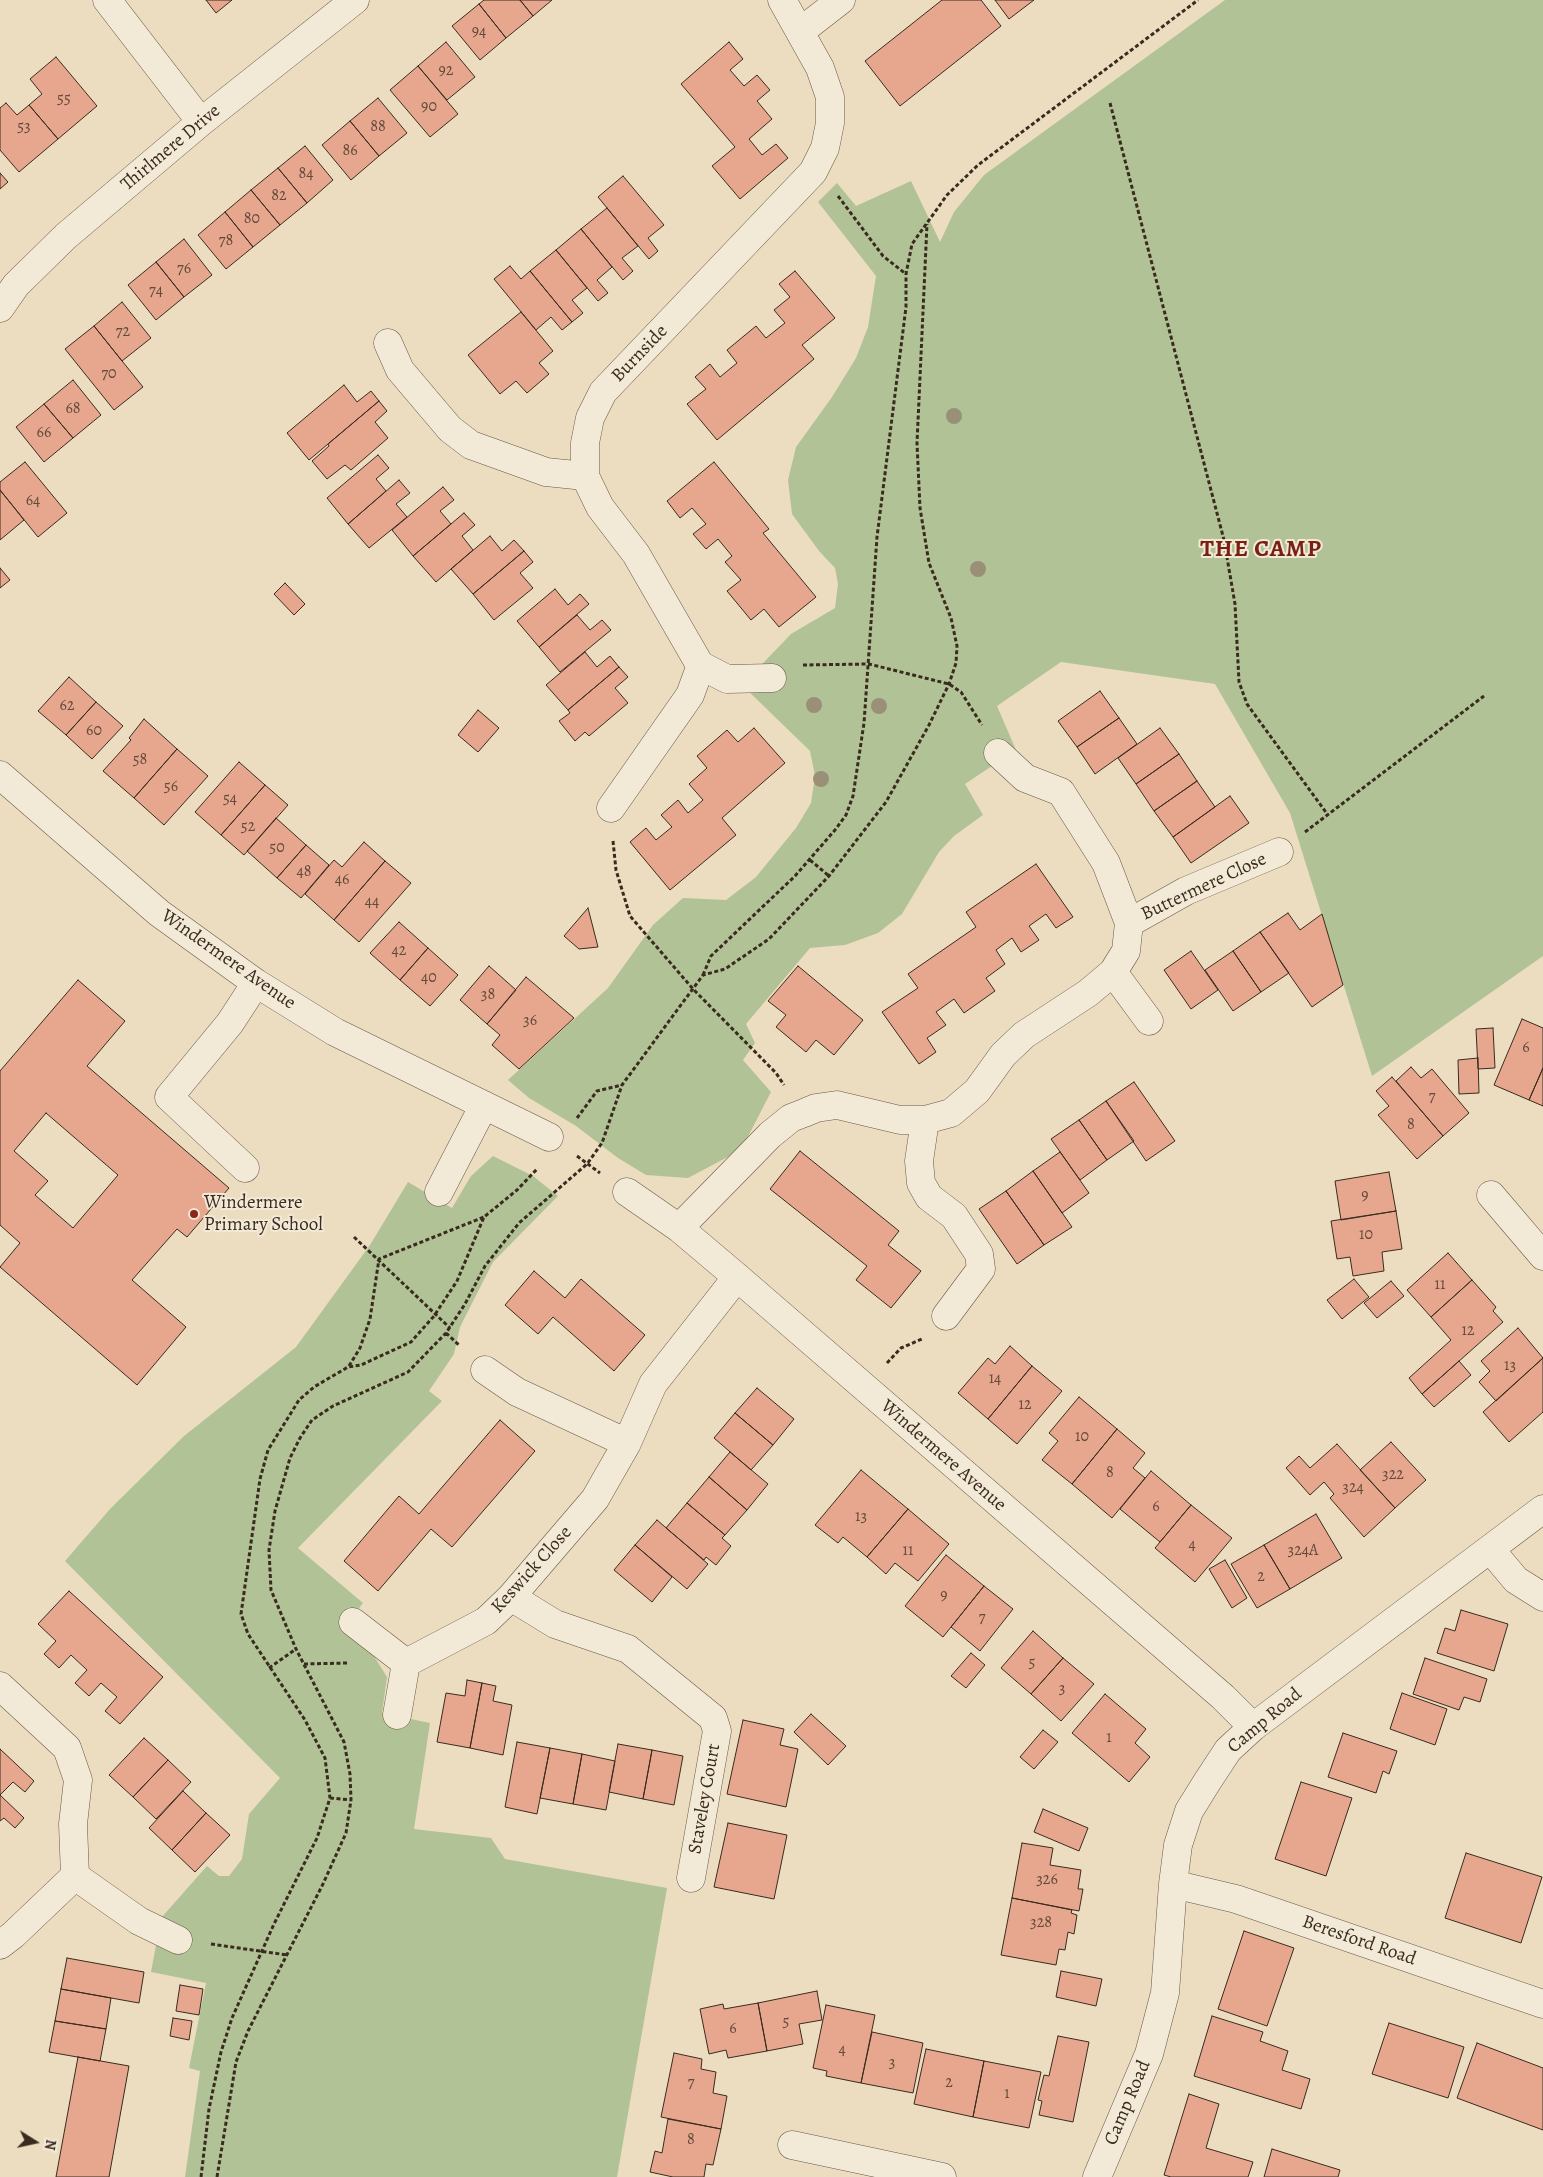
<!DOCTYPE html>
<html>
<head>
<meta charset="utf-8">
<style>
  body { margin:0 }
  #map { position:relative; width:1543px; height:2177px; overflow:hidden; background:#ecddc1; font-family:Alegreya,serif }
  canvas { display:block }
  .north { position:absolute; left:10px; top:2117px; width:50px; height:50px; -webkit-text-stroke:4px #f3e9d7; paint-order:stroke; rotate:100deg; font-size:14px; font-weight:700; line-height:20px; text-align:center; color:#392b1e }
  .north::after { content:''; display:block; margin:auto; width:18px; height:22px; background:#392b1e; clip-path:polygon(50% 0,100% 100%,50% 72%,0 100%) }
</style>
</head>
<body>
<div id="map">
<canvas width="1543" height="2177"></canvas>
<div class="north">N</div>
</div>
<script>
const g = document.querySelector('canvas').getContext('2d');
g.lineJoin = 'round';
function fillPath(path, color) { g.fillStyle = color; g.fill(path, 'evenodd'); }
const toPath = rows => new Path2D(rows.map(r => 'M' + r).join(''));
function stroke(path, color, width, dash) { g.strokeStyle = color; g.lineWidth = width; g.lineCap = dash ? 'butt' : 'round'; g.setLineDash(dash || []); g.stroke(path); }
function write(font, color, halo, rows, align = 'center') {
  g.font = font + ' Alegreya,serif'; g.lineWidth = 4; g.setLineDash([]); g.textBaseline = 'middle'; g.strokeStyle = halo; g.fillStyle = color; for (const [text, x, y, turn = 0] of rows) {
    g.save(); g.translate(x, y); g.rotate((+turn || 0) * Math.PI / 180); g.textAlign = isNaN(turn) ? turn : align; if (halo) g.strokeText(text, 0, 0); g.fillText(text, 0, 0); g.restore();
  }
}
fillPath(toPath([
  [1225,0,1543,0,1543,956,1372,1076,1290,813,1215,684,1061,662,997,706,1016,750,965,784,983,815,954,836,939,852,902,914,878,933,845,945,810,948,746,1024,755,1043,743,1060,771,1092,741,1150,688,1178,646,1175,618,1158,576,1126,529,1098,508,1080,608,988,653,925,683,898,726,900,756,877,796,828,811,803,815,776,810,751,742,685,791,634,835,608,838,584,835,568,819,551,792,514,788,480,796,447,832,397,856,358,868,327,876,276,818,202,837,183,856,206,911,181,940,242,954,212,984,175],
  [493,1156,533,1176,558,1196,493,1262,460,1327,454,1354,429,1391,442,1401,298,1548,363,1603,343,1629,374,1656,387,1677,382,1713,430,1723,414,1829,491,1838,505,1859,667,1888,617,2177,185,2177,200,2071,189,2068,206,1983,151,1972,161,1918,207,1866,219,1876,229,1876,242,1859,249,1814,280,1778,65,1561,110,1509,184,1436,296,1347,370,1245,408,1182,452,1208,471,1176]
]), '#b2c297');
const building = toPath([
  [206,0,232,0,216,13,206,0],
  [484,0,520,0,533,16,506,38,479,4,484,0],
  [520,0,552,0,533,16,520,0],
  [942,0,981,0,1001,26,900,106,865,61,942,0],
  [995,0,1034,0,1009,19,995,0],
  [479,4,506,38,480,60,452,26,479,4],
  [446,42,475,77,447,100,418,66,446,42],
  [729,42,743,59,730,70,744,86,757,75,770,90,757,101,772,119,749,139,762,155,776,144,788,158,740,199,712,166,735,147,681,84,729,42],
  [56,57,97,106,58,139,29,105,42,94,30,79,56,57],
  [418,66,458,114,430,137,390,90,418,66],
  [378,98,407,133,379,156,350,121,378,98],
  [6,103,17,115,29,105,58,139,19,172,0,150,0,108,6,103],
  [350,121,379,156,351,180,322,145,350,121],
  [305,146,333,180,307,203,278,168,305,146],
  [278,168,307,203,280,225,251,190,278,168],
  [0,173,8,182,0,189,0,173],
  [623,176,664,225,648,238,658,251,649,259,598,197,623,176],
  [251,190,280,225,253,247,225,212,251,190],
  [607,208,638,246,622,258,633,271,623,280,581,229,607,208],
  [225,212,253,247,226,269,198,235,225,212],
  [581,229,612,267,597,280,608,293,598,301,556,250,581,229],
  [184,239,212,275,184,297,156,262,184,239],
  [556,250,587,288,572,300,583,313,572,322,530,271,556,250],
  [156,262,184,297,156,320,128,285,156,262],
  [510,266,521,279,530,271,572,322,562,330,551,317,536,330,494,279,510,266],
  [795,271,835,318,802,345,814,359,717,440,687,404,706,389,695,377,710,364,720,377,737,363,727,350,756,326,766,338,785,323,774,310,790,297,779,284,795,271],
  [122,302,151,338,122,361,94,326,122,302],
  [521,312,553,351,539,363,549,374,527,393,516,381,500,394,468,355,521,312],
  [94,326,143,387,114,410,65,349,94,326],
  [73,380,101,415,73,438,44,404,73,380],
  [344,385,357,402,371,391,379,401,309,460,287,433,344,385],
  [379,401,387,411,375,422,388,438,351,470,345,465,327,479,312,461,329,446,328,444,379,401],
  [44,404,73,438,44,462,16,427,44,404],
  [378,455,389,468,376,479,386,491,348,524,327,498,378,455],
  [25,462,67,513,38,537,0,490,0,482,25,462],
  [714,462,769,529,763,533,816,597,779,627,764,609,751,620,727,591,741,580,725,562,732,556,718,539,706,549,693,534,706,524,692,508,680,518,667,501,714,462],
  [399,480,410,493,396,504,407,517,369,548,348,524,399,480],
  [443,487,454,500,440,511,451,524,413,556,392,530,443,487],
  [0,490,24,520,0,540,0,490],
  [464,513,475,525,462,536,473,550,436,582,413,556,464,513],
  [490,536,502,551,514,540,524,551,473,594,451,569,490,536],
  [524,551,533,562,520,573,533,588,494,620,473,594,524,551],
  [0,568,10,580,0,588,0,568],
  [285,583,305,604,294,615,274,594,285,583],
  [555,589,568,605,580,594,589,604,539,647,517,621,555,589],
  [577,615,590,630,602,620,611,630,560,672,539,647,577,615],
  [585,652,597,667,610,656,619,667,568,710,546,685,585,652],
  [619,667,628,677,615,688,628,703,589,736,585,732,575,741,559,721,570,713,568,710,619,667],
  [69,677,96,702,66,735,38,711,69,677],
  [1100,691,1119,718,1077,747,1058,721,1100,691],
  [96,702,123,726,92,759,66,735,96,702],
  [478,710,499,728,478,752,458,735,478,710],
  [1119,718,1137,744,1095,774,1077,747,1119,718],
  [144,719,177,749,134,798,103,771,131,740,129,738,144,719],
  [754,728,785,763,722,818,736,835,670,890,630,842,646,828,656,840,672,827,661,815,678,800,688,813,703,800,689,784,707,768,697,756,727,730,738,742,754,728],
  [1160,728,1179,754,1136,784,1118,758,1160,728],
  [177,749,208,776,164,825,134,798,177,749],
  [1179,754,1197,781,1154,811,1136,784,1179,754],
  [239,762,265,785,221,835,195,812,239,762],
  [1197,781,1215,807,1173,837,1154,811,1197,781],
  [265,785,288,805,244,855,221,835,265,785],
  [1230,796,1249,823,1191,863,1173,837,1230,796],
  [276,818,306,845,277,878,247,851,276,818],
  [364,842,385,861,334,920,305,894,334,860,342,867,364,842],
  [306,845,329,865,301,898,277,878,306,845],
  [385,861,411,883,359,942,334,920,385,861],
  [1036,864,1073,917,1056,928,1046,914,1029,926,1039,940,1021,952,1012,938,996,950,1005,964,986,978,995,991,964,1013,954,999,936,1012,946,1025,927,1038,936,1052,919,1064,882,1012,918,988,908,974,976,927,966,912,1036,864],
  [588,908,598,947,579,949,564,936,588,908],
  [1288,913,1300,930,1322,914,1343,985,1312,1007,1260,932,1288,913],
  [399,922,428,948,400,980,370,953,399,922],
  [1260,932,1289,973,1261,992,1233,951,1260,932],
  [428,948,458,975,430,1006,400,980,428,948],
  [1191,951,1218,990,1191,1009,1164,970,1191,951],
  [1233,951,1261,992,1233,1011,1205,970,1233,951],
  [489,966,516,990,487,1024,460,1000,489,966],
  [798,966,863,1020,834,1055,816,1040,806,1052,776,1027,786,1015,768,1001,798,966],
  [526,977,574,1018,519,1069,492,1045,500,1035,487,1024,526,977],
  [78,980,125,1021,87,1066,229,1188,187,1237,177,1229,132,1280,186,1327,137,1385,0,1267,20,1243,0,1225,0,1071,78,980],
  [46,1113,118,1175,73,1228,35,1195,48,1181,14,1151,46,1113],
  [1522,1019,1543,1028,1543,1068,1529,1100,1494,1085,1522,1019],
  [1493,1028,1495,1068,1478,1069,1476,1029,1493,1028],
  [1478,1058,1479,1093,1459,1094,1458,1060,1478,1058],
  [1411,1067,1421,1078,1432,1069,1469,1113,1443,1136,1396,1081,1411,1067],
  [1543,1068,1543,1106,1529,1100,1543,1068],
  [1392,1077,1443,1136,1417,1159,1378,1115,1389,1106,1376,1091,1392,1077],
  [1134,1082,1175,1141,1146,1161,1106,1101,1134,1082],
  [1106,1101,1134,1141,1107,1160,1079,1120,1106,1101],
  [1079,1120,1107,1160,1080,1180,1051,1139,1079,1120],
  [800,1151,899,1231,888,1245,921,1271,891,1308,856,1280,867,1266,770,1189,800,1151],
  [1060,1152,1089,1193,1062,1213,1033,1171,1060,1152],
  [1033,1171,1072,1227,1044,1245,1006,1191,1033,1171],
  [1389,1172,1396,1211,1341,1220,1335,1181,1389,1172],
  [1006,1191,1044,1245,1017,1264,979,1209,1006,1191],
  [1396,1211,1402,1249,1382,1252,1384,1271,1353,1276,1350,1257,1337,1259,1331,1221,1396,1211],
  [1448,1253,1472,1280,1431,1317,1407,1290,1448,1253],
  [534,1271,565,1298,581,1279,645,1335,614,1371,553,1317,538,1334,505,1305,534,1271],
  [1354,1279,1369,1297,1342,1319,1327,1300,1354,1279],
  [1472,1280,1496,1307,1493,1311,1503,1322,1422,1394,1409,1378,1451,1340,1431,1317,1472,1280],
  [1391,1281,1404,1296,1377,1318,1364,1303,1391,1281],
  [1518,1328,1543,1358,1496,1401,1479,1382,1490,1371,1481,1361,1518,1328],
  [1010,1346,1032,1366,988,1419,958,1393,988,1358,995,1364,1010,1346],
  [1543,1358,1543,1412,1509,1442,1483,1412,1543,1358],
  [1459,1361,1471,1375,1434,1407,1422,1394,1459,1361],
  [1032,1366,1062,1391,1017,1444,988,1419,1032,1366],
  [757,1388,794,1419,773,1445,735,1413,757,1388],
  [1079,1397,1117,1429,1072,1484,1042,1460,1058,1441,1049,1433,1079,1397],
  [735,1413,773,1445,751,1470,714,1438,735,1413],
  [500,1420,535,1451,452,1547,431,1529,378,1591,344,1561,399,1496,419,1514,500,1420],
  [1117,1429,1145,1453,1133,1468,1145,1478,1112,1518,1072,1484,1117,1429],
  [1391,1442,1426,1480,1395,1508,1360,1470,1391,1442],
  [1337,1444,1395,1508,1364,1537,1330,1498,1334,1494,1324,1482,1310,1495,1286,1468,1299,1456,1310,1468,1337,1444],
  [730,1452,768,1484,747,1510,709,1477,730,1452],
  [861,1470,908,1509,867,1557,843,1537,838,1543,815,1525,861,1470],
  [1151,1471,1191,1505,1160,1542,1120,1509,1151,1471],
  [709,1477,747,1510,725,1535,687,1503,709,1477],
  [687,1503,725,1535,722,1538,731,1546,716,1565,706,1557,704,1560,666,1528,687,1503],
  [1191,1505,1232,1538,1195,1582,1155,1548,1191,1505],
  [908,1509,949,1544,918,1581,895,1563,886,1574,867,1557,908,1509],
  [1316,1514,1342,1558,1290,1589,1264,1545,1316,1514],
  [657,1520,708,1564,687,1589,635,1545,657,1520],
  [635,1545,672,1577,652,1602,614,1570,635,1545],
  [1264,1545,1290,1589,1257,1608,1231,1564,1264,1545],
  [946,1555,984,1586,943,1637,905,1606,946,1555],
  [1225,1560,1247,1598,1232,1608,1209,1569,1225,1560],
  [984,1586,1013,1609,980,1651,951,1627,984,1586],
  [69,1591,163,1677,120,1724,105,1711,117,1697,101,1683,89,1696,75,1683,87,1670,71,1655,59,1668,44,1654,56,1641,38,1624,69,1591],
  [1461,1610,1508,1624,1494,1671,1437,1653,1445,1628,1455,1631,1461,1610],
  [1033,1631,1063,1658,1031,1694,1001,1668,1033,1631],
  [971,1653,985,1665,966,1688,951,1676,971,1653],
  [1063,1658,1094,1684,1061,1721,1031,1694,1063,1658],
  [1425,1658,1487,1679,1480,1702,1464,1697,1459,1710,1413,1694,1425,1658],
  [467,1680,482,1683,470,1748,437,1742,446,1693,465,1696,467,1680],
  [482,1683,496,1686,493,1701,512,1705,503,1755,470,1748,482,1683],
  [1402,1693,1447,1709,1435,1745,1390,1729,1402,1693],
  [1105,1694,1146,1729,1135,1743,1150,1757,1129,1782,1072,1733,1105,1694],
  [811,1714,846,1746,828,1765,794,1732,811,1714],
  [743,1720,784,1729,780,1745,798,1749,786,1807,727,1794,743,1720],
  [1043,1730,1058,1742,1034,1769,1020,1757,1043,1730],
  [1343,1733,1397,1751,1389,1774,1383,1771,1376,1793,1328,1777,1343,1733],
  [144,1738,168,1760,133,1797,109,1775,144,1738],
  [517,1742,550,1748,537,1814,505,1807,517,1742],
  [618,1744,652,1750,643,1799,609,1792,618,1744],
  [550,1748,582,1754,573,1804,540,1798,550,1748],
  [0,1749,34,1781,25,1792,13,1782,0,1795,0,1749],
  [652,1750,683,1756,674,1805,643,1799,652,1750],
  [582,1754,615,1761,606,1810,573,1804,582,1754],
  [168,1760,191,1782,156,1819,133,1797,168,1760],
  [1301,1782,1352,1798,1326,1876,1275,1859,1301,1782],
  [183,1791,206,1813,172,1850,149,1828,183,1791],
  [0,1795,24,1818,15,1828,4,1818,0,1821,0,1795],
  [1043,1809,1088,1828,1079,1851,1034,1832,1043,1809],
  [206,1813,230,1835,195,1872,172,1850,206,1813],
  [728,1823,787,1835,774,1899,714,1887,728,1823],
  [1022,1843,1053,1848,1050,1865,1081,1870,1078,1889,1083,1889,1079,1911,1012,1898,1022,1843],
  [1466,1853,1542,1877,1521,1943,1445,1918,1466,1853],
  [1012,1898,1072,1910,1071,1913,1077,1915,1074,1934,1068,1932,1065,1950,1059,1949,1056,1965,1001,1955,1012,1898],
  [1244,1931,1294,1948,1267,2026,1218,2009,1244,1931],
  [67,1958,144,1972,139,2003,61,1989,67,1958],
  [1061,1971,1102,1979,1096,2006,1056,1997,1061,1971],
  [180,1985,203,1989,199,2015,176,2011,180,1985],
  [61,1989,111,1998,106,2029,55,2021,61,1989],
  [817,1991,822,2020,799,2024,803,2044,767,2051,758,2003,817,1991],
  [758,2003,767,2051,728,2058,726,2050,709,2054,700,2009,723,2004,724,2009,758,2003],
  [826,2005,875,2015,861,2083,826,2076,827,2071,813,2068,826,2005],
  [1212,2016,1263,2032,1260,2041,1288,2051,1282,2070,1310,2079,1301,2109,1194,2076,1212,2016],
  [173,2018,192,2021,189,2040,170,2036,173,2018],
  [55,2021,106,2029,100,2061,49,2052,55,2021],
  [1389,2023,1464,2047,1448,2098,1372,2074,1389,2023],
  [872,2032,923,2043,913,2093,861,2083,872,2032],
  [1058,2036,1089,2042,1073,2122,1039,2115,1042,2101,1038,2100,1044,2075,1049,2076,1058,2036],
  [1477,2043,1543,2068,1543,2130,1457,2098,1477,2043],
  [926,2049,984,2061,973,2117,914,2104,926,2049],
  [674,2053,702,2059,701,2069,716,2072,713,2093,727,2096,721,2129,661,2117,674,2053],
  [78,2057,129,2066,109,2177,56,2177,78,2057],
  [984,2061,1041,2072,1029,2128,973,2117,984,2061],
  [1189,2094,1219,2104,1206,2148,1253,2162,1248,2177,1171,2177,1164,2175,1189,2094],
  [668,2119,721,2129,713,2165,706,2164,704,2177,673,2177,650,2172,655,2151,662,2153,668,2119],
  [1272,2149,1340,2170,1338,2177,1264,2177,1272,2149]
]);
fillPath(building, '#e6a78e');
stroke(building, '#392b1e', 1);
const minor = toPath([
  [107,0,201,122],
  [801,31,841,0],
  [0,308,16,285,66,236,201,122,355,0],
  [388,343,400,370,450,429,471,445,546,472,585,476],
  [772,678,727,679,700,665,636,554,600,507,585,476,585,443,590,418,603,392,813,172,825,148,830,123,830,97,820,68,782,0],
  [998,753,1025,778,1061,792,1106,863,1129,923],
  [0,775,159,913,256,983,335,1032,549,1137],
  [611,808,690,695,701,665],
  [1113,972,1149,1021],
  [925,1120,919,1161,921,1183,929,1197,954,1216,979,1254,981,1269,946,1316],
  [245,1168,169,1097,230,1023,256,983],
  [439,1192,484,1105],
  [627,1192,679,1228,737,1277,1223,1697,1253,1727],
  [1491,1195,1543,1256],
  [679,1228,770,1135,791,1118,804,1113,816,1108,837,1105,900,1120,925,1120,951,1113,977,1091,1003,1055,1024,1035,1088,993,1113,972,1126,951,1129,923,1186,891,1279,852],
  [485,1370,517,1392,627,1443],
  [1490,1549,1516,1580,1543,1597],
  [511,1597,555,1624,628,1649,713,1718,717,1731,691,1878],
  [353,1622,406,1663,397,1715],
  [406,1663,486,1621,511,1597,595,1499,627,1443,653,1384,737,1277],
  [0,1686,67,1748,78,1780,73,1824,75,1876,13,1935,0,1945],
  [75,1876,139,1921,178,1940],
  [1173,1884,1236,1899,1543,2004],
  [792,2145,942,2177],
  [1097,2177,1149,2054,1165,1993,1173,1884,1178,1845,1189,1811,1207,1782,1228,1750,1253,1727,1543,1509]
]);
stroke(minor, '#665847', 29);
stroke(toPath([
  [1110,103,1224,540,1235,604,1239,682,1247,704,1328,815],
  [838,196,883,256,906,274],
  [803,665,869,664,949,684,961,692,982,725],
  [1305,832,1484,696],
  [613,841,616,870,630,916,693,989,776,1073,784,1085],
  [810,860,829,876],
  [703,975,711,956,795,876,835,830,846,815,853,796,864,723,877,537,906,307,906,274,912,244,947,195,978,165,1198,0],
  [577,1118,597,1091,622,1085],
  [577,1156,600,1173],
  [354,1237,450,1328],
  [446,1333,460,1346],
  [887,1363,901,1348,922,1339],
  [349,1366,360,1348,370,1319,379,1259,484,1217],
  [304,1664,348,1663],
  [269,1668,296,1649],
  [330,1798,351,1800],
  [211,1944,287,1955],
  [201,2177,209,2109,221,2052,232,2018,274,1924,317,1838,330,1798,325,1758,305,1720,248,1634,241,1614,260,1479,268,1450,299,1400,314,1387,348,1367,361,1365,411,1342,434,1316,457,1281,484,1217,517,1190,538,1168],
  [217,2177,236,2062,248,2031,323,1884,346,1833,351,1800,350,1774,344,1742,296,1649,271,1590,269,1550,275,1511,290,1458,300,1438,312,1420,333,1406,408,1372,446,1333,465,1304,485,1266,519,1223,587,1164,602,1143,622,1085,703,975,725,969,769,939,829,876,886,802,929,725,949,684,956,663,957,646,951,618,929,563,920,508,917,443,927,224]
]), '#392b1e', 3, [4, 2.5]);
stroke(minor, '#f3e9d7', 28);
g.fillStyle = '#9a9078';
for (const [x, y] of [
  [954,416],
  [978,569],
  [814,705],
  [879,706],
  [821,779]
]) { g.beginPath(); g.arc(x, y, 8, 0, 2 * Math.PI); g.fill(); }
for (const [x, y, r, color] of [
  [194,1214,5,"#8f2418"]
]) { const dot = new Path2D(); dot.arc(x, y, r, 0, 2 * Math.PI); g.fillStyle = color; g.fill(dot); stroke(dot, '#f3e9d7', 2); }
write('16px', '#644a3a', null, [
  ["94",479,32],
  ["92",446,71],
  ["55",64,99],
  ["90",429,107],
  ["53",24,127],
  ["88",378,127],
  ["86",350,151],
  ["84",306,174],
  ["82",279,196],
  ["80",252,219],
  ["78",226,241],
  ["76",184,269],
  ["74",156,291],
  ["72",123,332],
  ["70",109,374],
  ["68",73,409],
  ["66",44,433],
  ["64",33,501],
  ["62",67,706],
  ["60",94,731],
  ["58",140,760],
  ["56",171,787],
  ["54",230,799],
  ["52",248,827],
  ["50",277,848],
  ["48",304,872],
  ["46",342,880],
  ["44",372,902],
  ["42",399,951],
  ["40",429,978],
  ["38",488,995],
  ["36",530,1021],
  ["6",1526,1048],
  ["7",1432,1097],
  ["8",1411,1125],
  ["9",1365,1196],
  ["10",1366,1235],
  ["11",1440,1285],
  ["12",1468,1331],
  ["13",1510,1366],
  ["14",995,1379],
  ["12",1025,1405],
  ["10",1082,1437],
  ["8",1110,1473],
  ["322",1393,1475],
  ["324",1353,1488],
  ["6",1156,1507],
  ["13",861,1517],
  ["4",1192,1545],
  ["11",908,1551],
  ["324A",1303,1551],
  ["2",1261,1577],
  ["9",944,1596],
  ["7",982,1618],
  ["5",1032,1663],
  ["3",1062,1689],
  ["1",1109,1738],
  ["326",1047,1880],
  ["328",1041,1923],
  ["5",786,2022],
  ["6",733,2029],
  ["4",842,2050],
  ["3",892,2063],
  ["7",691,2083],
  ["2",949,2083],
  ["1",1007,2094],
  ["8",691,2140]
]);
write('19px', '#392b1e', '#f3e9d7', [
  ["Thirlmere Drive",171,148,-40],
  ["Burnside",640,354,-46],
  ["Buttermere Close",1204,887,-25],
  ["Windermere Avenue",228,960,35],
  ["Windermere Avenue",943,1456,41],
  ["Keswick Close",532,1570,-48],
  ["Camp Road",1265,1721,-40],
  ["Staveley Court",705,1799,-80],
  ["Beresford Road",1359,1941,19],
  ["Camp Road",1128,2103,-67]
]);
write('19px', '#392b1e', '#f3e9d7', [
  ["Windermere",204,1203],
  ["Primary School",204,1225]
], 'left');
g.letterSpacing = '1px';
write('bold 24px', '#7a1f14', '#f3e9d7', [
  ["THE CAMP",1261,550]
]);
g.letterSpacing = '0px';
</script>
</body>
</html>
